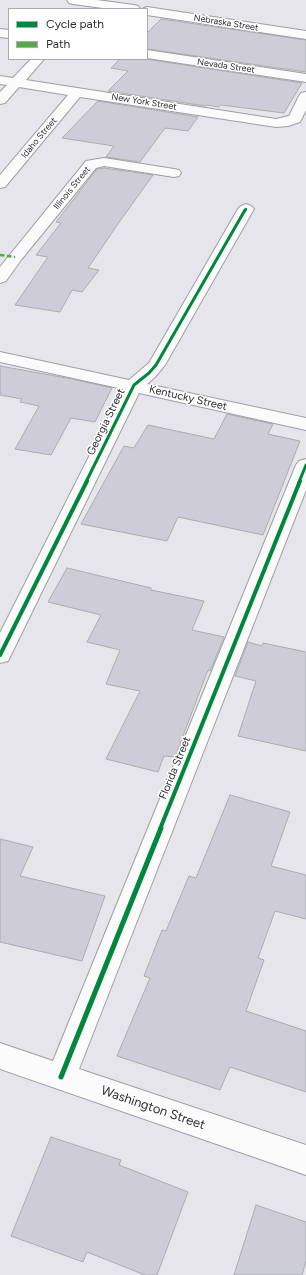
<!DOCTYPE html>
<html>
<head>
<meta charset="utf-8">
<style>
  body { margin:0 }
  #map { position:relative; width:306px; height:1275px; overflow:hidden; background:#e5e5eb; font-family:Figtree,sans-serif }
  canvas { display:block }
  .legend { position:absolute; left:8px; top:8px; width:140px; height:52px; box-sizing:border-box; background:#fff; border:1px solid #ababad; margin:0; padding:5px 7px; list-style:none; font-size:12px; color:#2d2d31 }
  .legend li { display:flex; align-items:center; gap:8px; height:20px }
  .legend b { width:20px; border:1px solid #ababad }
</style>
</head>
<body>
<div id="map">
<canvas width="306" height="1275"></canvas>
<ul class="legend">
<li><b style="height:5px;background:#00873e"></b>Cycle path</li>
<li><b style="height:5px;background:#54ab45"></b>Path</li>
</ul>
</div>
<script>
const g = document.querySelector('canvas').getContext('2d');
g.lineJoin = 'round';
function fillPath(path, color) { g.fillStyle = color; g.fill(path, 'evenodd'); }
const toPath = rows => new Path2D(rows.map(r => 'M' + r).join(''));
function stroke(path, color, width, dash) { g.strokeStyle = color; g.lineWidth = width; g.lineCap = dash ? 'butt' : 'round'; g.setLineDash(dash || []); g.stroke(path); }
function write(font, color, halo, rows, align = 'center') {
  g.font = font + ' Figtree,sans-serif'; g.lineWidth = 3; g.setLineDash([]); g.textBaseline = 'middle'; g.strokeStyle = halo; g.fillStyle = color; for (const [text, x, y, turn = 0] of rows) {
    g.save(); g.translate(x, y); g.rotate((+turn || 0) * Math.PI / 180); g.textAlign = isNaN(turn) ? turn : align; if (halo) g.strokeText(text, 0, 0); g.fillText(text, 0, 0); g.restore();
  }
}
const building = toPath([
  [161,19,306,40,306,72,147,49,147,33,161,19],
  [120,59,146,59,302,83,284,113,221,105,219,107,207,105,205,106,108,91,128,71,111,68,120,59],
  [98,101,198,117,188,131,165,128,140,162,106,157,114,146,62,138,98,101],
  [104,168,153,175,120,221,88,268,99,270,82,292,72,290,60,312,15,305,48,257,36,255,61,223,56,222,97,169,104,168],
  [0,366,72,379,112,388,95,422,71,418,51,455,15,449,39,406,20,402,22,399,0,395,0,366],
  [227,414,273,424,268,434,300,441,263,535,178,517,167,541,81,524,124,446,134,448,148,425,214,439,227,414],
  [67,568,151,588,151,590,204,601,192,630,224,637,210,671,208,670,175,757,164,756,158,772,106,759,140,691,106,684,120,650,87,642,101,615,48,602,67,568],
  [248,642,262,646,263,643,306,652,306,751,238,736,256,681,235,676,248,642],
  [230,795,290,812,271,866,306,875,306,919,275,911,258,958,264,960,246,1011,306,1031,306,1092,230,1067,220,1090,117,1056,150,978,144,976,162,930,166,931,189,876,196,878,230,795],
  [0,839,33,847,20,876,105,896,82,961,0,942,0,839],
  [51,1137,121,1160,119,1165,188,1192,157,1275,145,1275,87,1252,83,1262,11,1236,51,1137],
  [256,1205,306,1222,306,1261,302,1275,234,1275,256,1205]
]);
fillPath(building, '#cecdd7');
stroke(building, '#ababaf', 1);
const street = toPath([
  [67,0,97,0,134,5,138,6,140,9,110,9,73,4,69,3,67,0],
  [147,7,306,31,306,39,147,15,147,9,142,9,147,7],
  [0,29,9,30,9,38,0,37,0,29],
  [147,50,306,74,306,82,147,58,147,50],
  [31,59,44,59,26,80,276,119,289,116,299,96,301,93,306,92,306,110,300,122,288,126,276,127,80,97,5,187,0,188,0,175,68,95,19,87,5,103,0,104,0,92,7,85,0,84,0,76,13,78,31,59],
  [104,158,174,169,179,170,181,173,179,176,174,177,104,166,96,168,21,260,6,281,0,283,0,267,86,161,104,158],
  [246,204,251,206,254,209,165,365,155,377,147,384,306,418,306,430,139,393,11,655,8,661,0,663,0,633,123,389,0,362,0,352,129,380,149,363,238,209,241,206,246,204],
  [306,459,306,490,79,1069,306,1145,306,1175,0,1069,0,1043,53,1061,296,465,299,461,306,459]
]);
stroke(street, '#9f9fa3', 2);
fillPath(street, '#fbfbfc');
stroke(toPath([
  [0,255,15,257]
]), '#54ab45', 2.5, [4.5, 2.5]);
stroke(toPath([
  [245,211,246,209]
]), '#00873e', 2.5);
stroke(toPath([
  [86,482,134,385,149,373,156,365,245,210],
  [299,482,306,465]
]), '#00873e', 3);
stroke(toPath([
  [0,655,87,481],
  [160,829,300,481]
]), '#00873e', 4);
stroke(toPath([
  [61,1077,161,828]
]), '#00873e', 5);
write('9px', '#2d2d31', '#fff', [
  ["Nebraska Street",226,23,9],
  ["Nevada Street",226,66,8],
  ["New York Street",144,102,9],
  ["Idaho Street",39,138,-50],
  ["Illinois Street",72,188,-51]
]);
write('11px', '#2d2d31', '#fff', [
  ["Kentucky Street",188,398,13],
  ["Georgia Street",106,422,-64],
  ["Florida Street",175,768,-68]
]);
write('13px', '#2d2d31', '#fff', [
  ["Washington Street",153,1108,19]
]);
</script>
</body>
</html>
